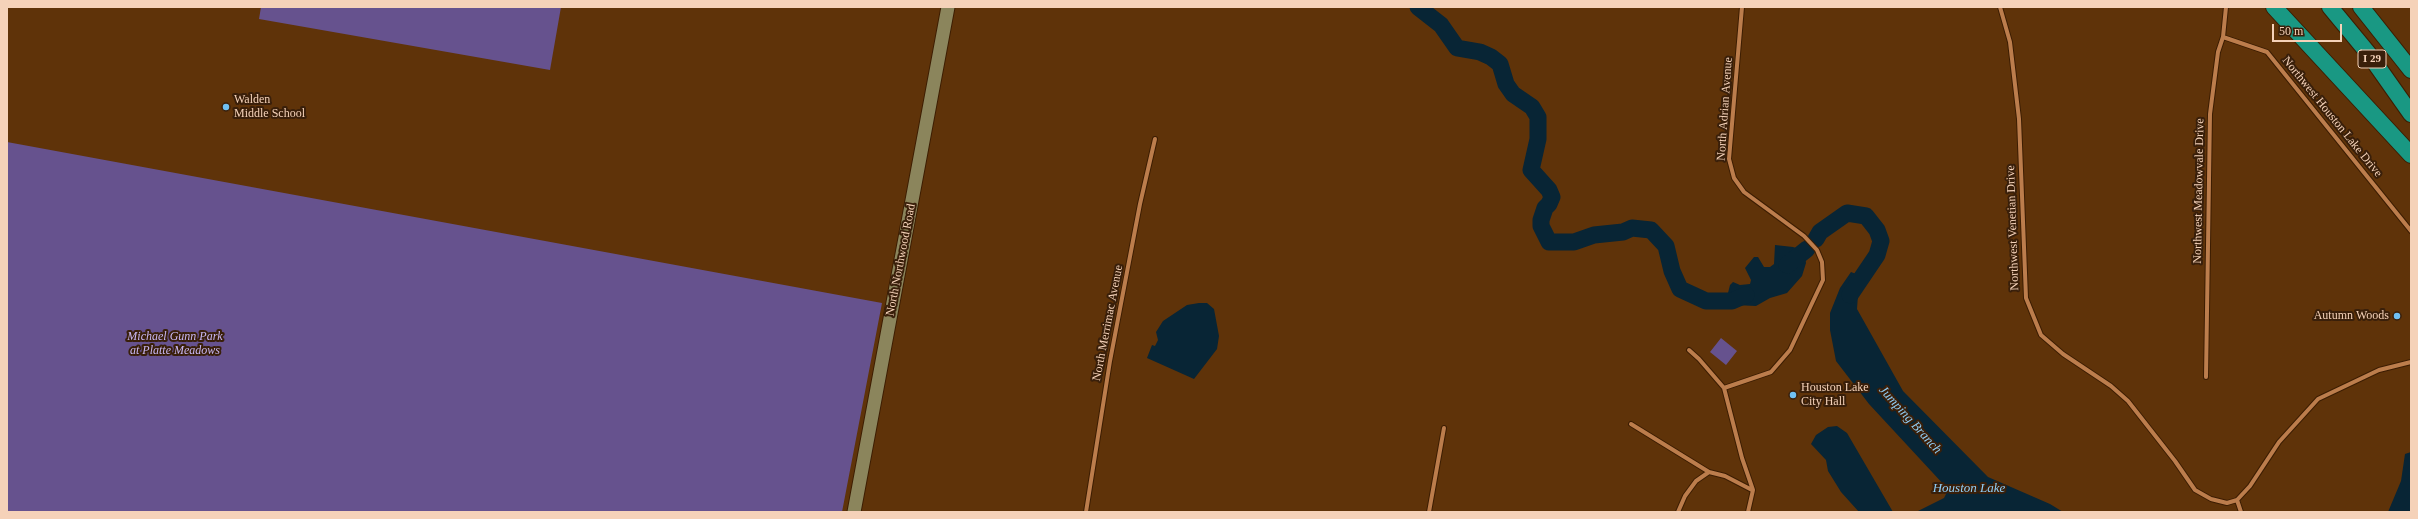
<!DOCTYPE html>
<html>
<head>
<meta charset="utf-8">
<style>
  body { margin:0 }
  #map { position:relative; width:2418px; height:519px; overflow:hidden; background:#5f3309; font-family:Georgia,serif }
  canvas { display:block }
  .frame { position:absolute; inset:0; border:8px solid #f5d2b9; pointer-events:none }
  .scale { position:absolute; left:2272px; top:24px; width:70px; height:18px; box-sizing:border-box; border:2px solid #f5d2b9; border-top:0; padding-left:5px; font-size:12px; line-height:14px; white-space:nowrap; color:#f5d2b9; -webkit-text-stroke:3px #391f0a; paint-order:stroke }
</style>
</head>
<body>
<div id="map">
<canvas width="2418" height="519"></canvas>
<div class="frame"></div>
<div class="scale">50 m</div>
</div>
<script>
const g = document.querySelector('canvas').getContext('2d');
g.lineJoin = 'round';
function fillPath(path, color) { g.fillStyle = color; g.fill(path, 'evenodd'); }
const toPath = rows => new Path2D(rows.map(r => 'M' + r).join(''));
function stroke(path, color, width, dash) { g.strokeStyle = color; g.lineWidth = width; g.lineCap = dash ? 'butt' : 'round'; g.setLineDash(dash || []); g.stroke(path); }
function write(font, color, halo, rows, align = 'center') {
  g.font = font + ' Georgia,serif'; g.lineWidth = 4; g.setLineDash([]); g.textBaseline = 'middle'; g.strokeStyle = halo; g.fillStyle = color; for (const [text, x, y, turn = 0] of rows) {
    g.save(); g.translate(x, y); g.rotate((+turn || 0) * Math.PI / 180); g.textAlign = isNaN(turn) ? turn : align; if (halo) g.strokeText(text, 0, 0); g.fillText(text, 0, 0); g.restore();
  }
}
fillPath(toPath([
  [261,7,561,7,550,70,259,19],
  [7,142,882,303,842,512,7,512],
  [1721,338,1737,351,1726,365,1710,352]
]), '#66528e');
fillPath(toPath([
  [1775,245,1793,247,1804,251,1806,263,1802,276,1787,293,1770,298,1756,306,1734,305,1728,303,1726,301,1730,285,1733,282,1740,285,1750,284,1751,280,1745,268,1754,257,1758,257,1764,267,1770,267,1774,264],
  [1851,272,1861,276,1865,281,1858,295,1857,309,1903,391,1988,477,2050,504,2063,512,1916,512,1944,498,1947,492,1945,486,1869,404,1836,361,1830,330,1830,313,1840,288],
  [1199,303,1207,303,1214,309,1219,336,1217,349,1194,379,1147,358,1152,345,1155,346,1158,340,1156,332,1163,321,1187,305],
  [1837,426,1847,433,1893,512,1859,512,1841,492,1828,471,1826,460,1811,444,1816,435,1828,427],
  [2411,452,2411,512,2388,512,2401,481,2405,454]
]), '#082535');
stroke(toPath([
  [1418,7,1441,25,1457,48,1480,52,1491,57,1500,64,1506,84,1513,94,1532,107,1538,117,1538,139,1531,170,1549,190,1552,197,1549,204,1545,208,1541,220,1541,226,1549,242,1574,242,1594,235,1623,232,1632,228,1651,230,1666,246,1672,271,1680,289,1706,301,1732,301,1746,295],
  [1816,239,1820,232,1847,213,1866,216,1877,230,1881,241,1877,255,1850,295],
  [1787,265,1807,249]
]), '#082535', 17);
const street = toPath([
  [2000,7,2010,42,2019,119,2026,298,2041,335,2063,354,2111,386,2128,401,2175,461,2195,490,2211,499,2227,503,2237,500,2250,486,2279,442,2318,399,2379,370,2411,362],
  [2223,37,2267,52,2411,231],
  [1689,350,1699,359,1724,388,1742,458,1753,490,1748,512],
  [2206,377,2210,114,2218,52,2223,37,2226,7],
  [1724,388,1771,372,1790,350,1823,280,1822,262,1817,250,1804,236,1744,192,1734,178,1729,159,1742,7],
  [1631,424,1709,472,1725,476,1752,490],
  [2237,500,2241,512],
  [1086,512,1110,361,1140,204,1155,139],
  [1429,512,1444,428],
  [1678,512,1685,496,1696,481,1709,472]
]);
const secondary = toPath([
  [854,512,948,7]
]);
const highway = toPath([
  [2274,7,2411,155],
  [2330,7,2368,53,2411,114],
  [2361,7,2411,70]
]);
stroke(street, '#3c1d02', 6);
stroke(secondary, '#3c1d02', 15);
stroke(highway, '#3c1d02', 18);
stroke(street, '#bc7d4c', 4);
stroke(secondary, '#8b855c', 13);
stroke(highway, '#199883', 16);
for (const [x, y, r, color] of [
  [226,107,4,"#70c1f4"],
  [2397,316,4,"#70c1f4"],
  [1793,395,4,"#70c1f4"]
]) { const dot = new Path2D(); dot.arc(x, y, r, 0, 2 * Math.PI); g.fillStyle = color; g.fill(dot); stroke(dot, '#391f0a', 1.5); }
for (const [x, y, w] of [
  [2372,59,28]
]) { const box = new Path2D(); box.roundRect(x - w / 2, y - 9, w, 18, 3); g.fillStyle = '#391f0a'; g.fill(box); stroke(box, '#f5d2b9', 1); }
write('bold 11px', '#f5d2b9', null, [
  ["I 29",2372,59]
]);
write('12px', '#f5d2b9', '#391f0a', [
  ["Walden",234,100],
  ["Middle School",234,114],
  ["Autumn Woods",2389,316,"right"],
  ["Houston Lake",1801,388],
  ["City Hall",1801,402]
], 'left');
write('12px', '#f5d2b9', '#391f0a', [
  ["North Adrian Avenue",1725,109,-86],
  ["Northwest Houston Lake Drive",2332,117,51],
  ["Northwest Meadowvale Drive",2199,191,-89],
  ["Northwest Venetian Drive",2013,228,-92],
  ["North Northwood Road",901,260,-79],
  ["North Merrimac Avenue",1108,323,-79]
]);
write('italic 12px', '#c8b7f3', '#391f0a', [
  ["Michael Gunn Park",175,337],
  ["at Platte Meadows",175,351]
]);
write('italic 13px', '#90cff8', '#391f0a', [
  ["Jumping Branch",1910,420,48],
  ["Houston Lake",1969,489]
]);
</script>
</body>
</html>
